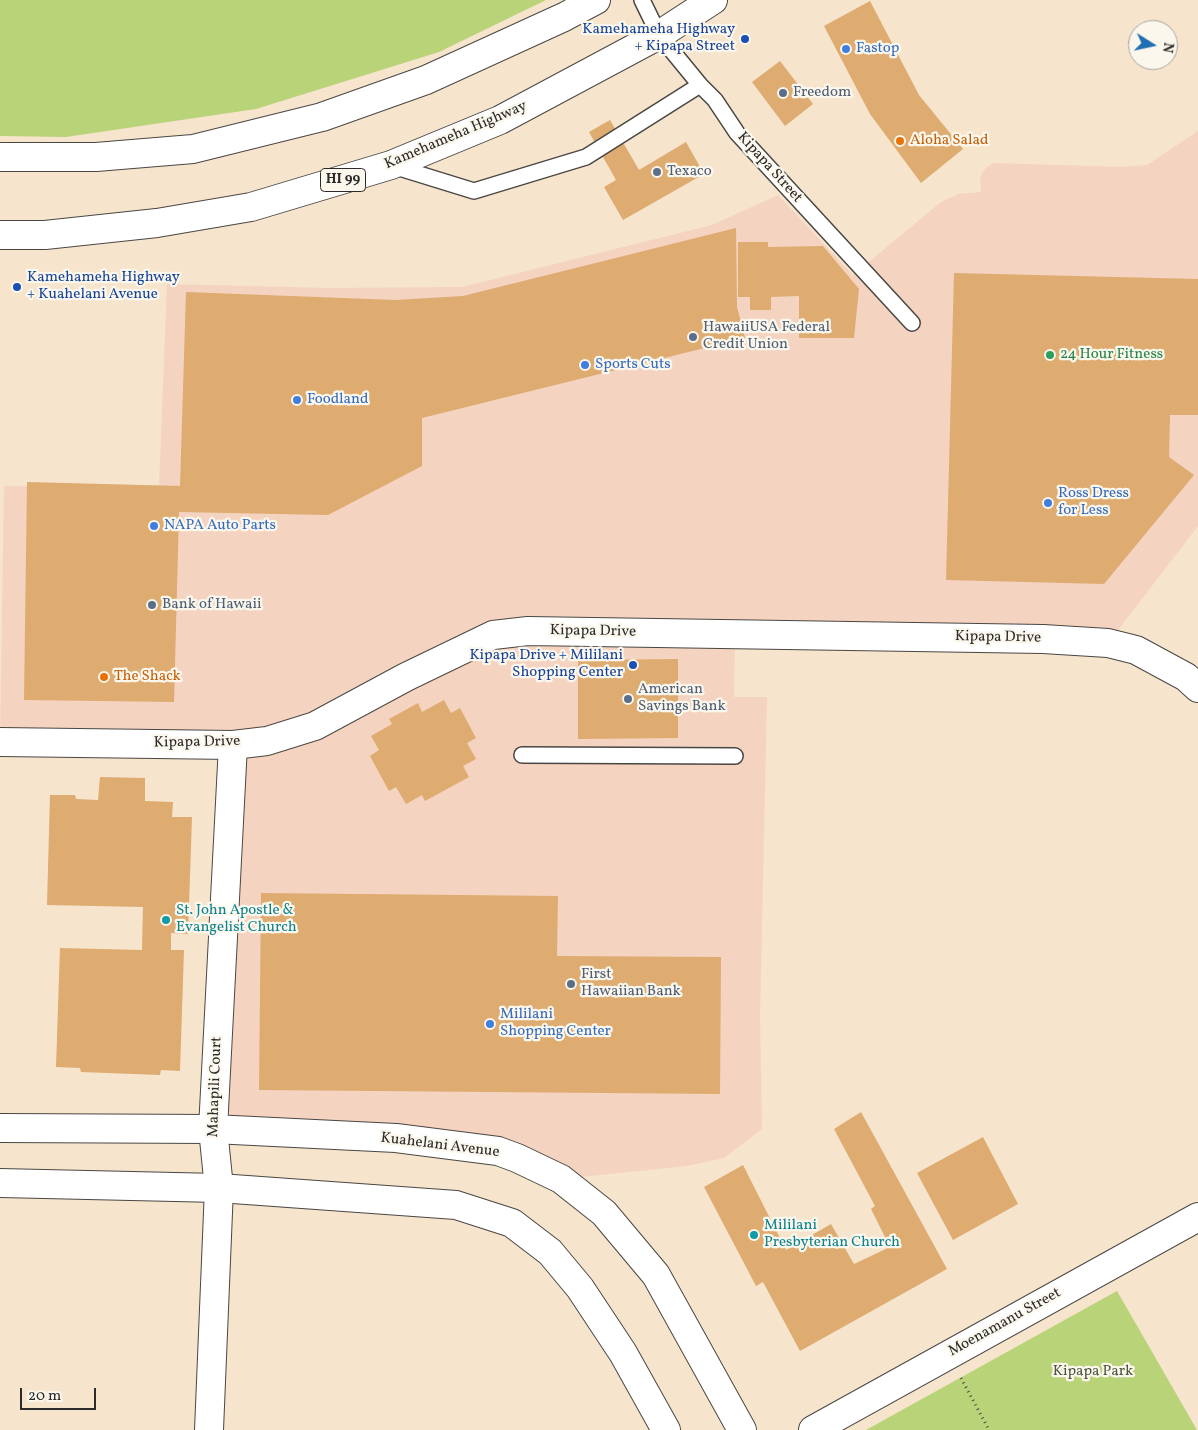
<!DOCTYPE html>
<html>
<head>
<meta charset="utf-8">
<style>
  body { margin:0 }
  #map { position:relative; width:1198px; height:1430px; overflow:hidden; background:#f6e4cc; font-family:Vollkorn,serif }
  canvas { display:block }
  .north { position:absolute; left:1128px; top:20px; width:50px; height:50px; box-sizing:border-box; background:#fbf7ec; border:1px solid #a8a59f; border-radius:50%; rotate:100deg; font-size:14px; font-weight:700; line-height:20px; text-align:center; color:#2b2b2b }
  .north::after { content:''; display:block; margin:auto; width:18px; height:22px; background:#1f6fb2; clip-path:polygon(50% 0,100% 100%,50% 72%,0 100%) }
  .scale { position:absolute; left:20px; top:1388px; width:76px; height:22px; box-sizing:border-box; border:2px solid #2b2b2b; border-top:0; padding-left:6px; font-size:15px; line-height:18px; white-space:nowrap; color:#2b2b2b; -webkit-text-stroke:4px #fbf7ec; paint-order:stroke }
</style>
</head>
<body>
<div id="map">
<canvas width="1198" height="1430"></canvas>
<div class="north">N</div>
<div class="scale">20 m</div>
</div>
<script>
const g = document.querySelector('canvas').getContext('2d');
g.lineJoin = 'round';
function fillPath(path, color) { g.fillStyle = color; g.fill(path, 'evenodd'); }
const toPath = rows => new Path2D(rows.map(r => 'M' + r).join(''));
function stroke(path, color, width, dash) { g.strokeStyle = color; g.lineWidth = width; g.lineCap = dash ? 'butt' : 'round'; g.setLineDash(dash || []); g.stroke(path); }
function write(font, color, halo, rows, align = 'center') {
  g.font = font + ' Vollkorn,serif'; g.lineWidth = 4.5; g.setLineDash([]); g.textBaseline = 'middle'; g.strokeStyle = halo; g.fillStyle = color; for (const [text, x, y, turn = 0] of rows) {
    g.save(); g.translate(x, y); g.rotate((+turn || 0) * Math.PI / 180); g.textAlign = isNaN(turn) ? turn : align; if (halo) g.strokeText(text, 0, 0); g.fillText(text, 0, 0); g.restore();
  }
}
fillPath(toPath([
  [1198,131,1198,526,1108,643,735,634,734,697,767,697,760,1018,762,1129,724,1158,687,1166,561,1179,517,1158,213,1129,233,745,0,742,4,486,159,487,167,284,329,288,462,287,712,225,778,195,853,275,941,202,959,194,981,192,980,177,986,168,993,163,1123,167,1147,165]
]), '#f5d3c1');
fillPath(toPath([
  [0,0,546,0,439,52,256,109,66,137,0,136],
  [1117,1291,1197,1430,866,1430]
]), '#b9d378');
fillPath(toPath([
  [870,1,919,95,963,149,921,183,870,114,824,26],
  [780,61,813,104,785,126,752,82],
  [610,120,639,170,686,142,704,174,623,220,604,187,616,180,589,132],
  [736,228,737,307,745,338,422,418,422,466,328,515,179,512,174,702,24,700,27,482,180,486,186,292,395,300,463,296],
  [738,242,768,242,768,247,823,246,859,289,854,338,799,338,799,296,771,297,771,310,750,310,750,297,738,297],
  [954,273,1198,279,1198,415,1170,415,1169,457,1194,475,1104,584,946,580],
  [678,659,678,738,578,739,578,660],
  [444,700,451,713,460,708,476,738,467,743,476,759,463,766,469,777,425,801,422,795,406,804,396,787,389,791,370,756,379,750,371,736,392,724,389,719,418,703,422,712],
  [100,777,145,778,145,801,173,802,172,817,192,817,188,934,171,933,171,950,184,950,180,1071,161,1070,160,1075,81,1072,80,1068,56,1067,60,948,142,950,143,907,47,905,50,795,75,795,76,799,98,800],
  [261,893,558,896,557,956,721,957,720,1094,259,1090],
  [861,1112,947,1269,800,1351,763,1282,756,1286,704,1187,743,1165,786,1250,831,1224,854,1264,890,1247,871,1209,875,1206,834,1129],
  [983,1137,1018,1204,953,1240,917,1173]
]), '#deab70');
const service = toPath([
  [642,0,659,35,700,85,715,100,737,133,912,323],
  [393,166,474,191,586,157,700,85],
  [522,755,735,756]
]);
const minor = toPath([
  [209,1430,219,1188,213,1129,233,745],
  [813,1430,1198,1217]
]);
const tertiary = toPath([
  [0,742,233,745,267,741,315,726,406,677,493,635,528,631,1043,639,1108,643,1136,650,1186,677,1198,688],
  [0,1128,213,1129,396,1138,498,1151,517,1158,561,1179,604,1213,656,1275,742,1430],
  [0,1183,219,1188,456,1205,512,1223,550,1252,580,1288,623,1353,666,1430]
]);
const primary = toPath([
  [0,157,96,157,193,149,322,117,426,80,564,17,596,0],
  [0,235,45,235,157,223,251,207,391,165,500,120,659,35,713,0]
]);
stroke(service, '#494743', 18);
stroke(minor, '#494743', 30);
stroke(tertiary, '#494743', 30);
stroke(primary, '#494743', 30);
stroke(toPath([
  [961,1378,989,1430]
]), '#494743', 3, [1, 4]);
stroke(service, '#fff', 15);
stroke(minor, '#fff', 28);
stroke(tertiary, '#fff', 28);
stroke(primary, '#fff', 28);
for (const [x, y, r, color] of [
  [745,39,5,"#1a4fb4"],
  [846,49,5,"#3f7fe0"],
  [783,93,5,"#5c6f8a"],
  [900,141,5,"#e8710a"],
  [657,172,5,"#5c6f8a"],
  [17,287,5,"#1a4fb4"],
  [693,337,5,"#5c6f8a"],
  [1050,355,5,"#2e9e5b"],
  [585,365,5,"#3f7fe0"],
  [297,400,5,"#3f7fe0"],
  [1048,503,5,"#3f7fe0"],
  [154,526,5,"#3f7fe0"],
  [152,605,5,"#5c6f8a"],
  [633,665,5,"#1a4fb4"],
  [104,677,5,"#e8710a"],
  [628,699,5,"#5c6f8a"],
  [166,920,5,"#0f9aa8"],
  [571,984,5,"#5c6f8a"],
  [490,1024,5,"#3f7fe0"],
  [754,1235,5,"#0f9aa8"]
]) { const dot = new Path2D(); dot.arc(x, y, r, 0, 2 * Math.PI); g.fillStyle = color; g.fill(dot); stroke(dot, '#fbf7ec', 2); }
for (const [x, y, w] of [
  [343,180,45]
]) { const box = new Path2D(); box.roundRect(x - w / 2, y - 11.5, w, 23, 4); g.fillStyle = '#fbf7ec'; g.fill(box); stroke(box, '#2b2b2b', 1); }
write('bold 14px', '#2b2b2b', null, [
  ["HI 99",343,180]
]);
write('15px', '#164399', '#fbf7ec', [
  ["Kamehameha Highway",735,30],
  ["+ Kipapa Street",735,47],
  ["Kamehameha Highway",27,278,"left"],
  ["+ Kuahelani Avenue",27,295,"left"],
  ["Kipapa Drive + Mililani",623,656],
  ["Shopping Center",623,673]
], 'right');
write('15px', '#366cbe', '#fbf7ec', [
  ["Fastop",856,49],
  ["Sports Cuts",595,365],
  ["Foodland",307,400],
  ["Ross Dress",1058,494],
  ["for Less",1058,511],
  ["NAPA Auto Parts",164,526],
  ["Mililani",500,1015],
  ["Shopping Center",500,1032]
], 'left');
write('15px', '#4e5e75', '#fbf7ec', [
  ["Freedom",793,93],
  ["Texaco",667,172],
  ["HawaiiUSA Federal",703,328],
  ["Credit Union",703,345],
  ["Bank of Hawaii",162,605],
  ["American",638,690],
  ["Savings Bank",638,707],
  ["First",581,975],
  ["Hawaiian Bank",581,992]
], 'left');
write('15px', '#2b2b2b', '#fbf7ec', [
  ["Kamehameha Highway",456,136,-23],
  ["Kipapa Street",769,168,48],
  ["Kipapa Drive",593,632,1],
  ["Kipapa Drive",998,638,1],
  ["Kipapa Drive",197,743,-1],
  ["Mahapili Court",216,1087,-88],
  ["Kuahelani Avenue",440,1146,7],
  ["Moenamanu Street",1005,1323,-29]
]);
write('15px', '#c56008', '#fbf7ec', [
  ["Aloha Salad",910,141],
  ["The Shack",114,677]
], 'left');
write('15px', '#27864d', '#fbf7ec', [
  ["24 Hour Fitness",1060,355]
], 'left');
write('15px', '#0d838f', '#fbf7ec', [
  ["St. John Apostle &",176,911],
  ["Evangelist Church",176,928],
  ["Mililani",764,1226],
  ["Presbyterian Church",764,1243]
], 'left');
write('15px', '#4e553e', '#fbf7ec', [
  ["Kipapa Park",1093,1372]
]);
</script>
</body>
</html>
